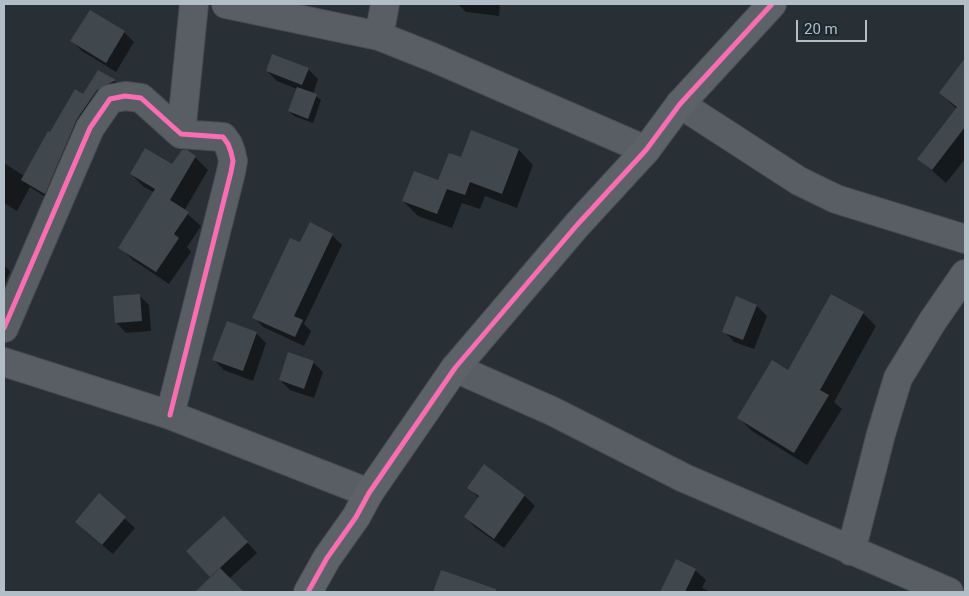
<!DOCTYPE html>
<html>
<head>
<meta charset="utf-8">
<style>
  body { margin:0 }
  #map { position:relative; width:969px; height:596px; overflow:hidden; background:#283035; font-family:Roboto,sans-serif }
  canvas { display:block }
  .frame { position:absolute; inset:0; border:5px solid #b1bec7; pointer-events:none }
  .scale { position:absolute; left:796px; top:20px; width:71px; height:22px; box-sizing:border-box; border:2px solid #b1bec7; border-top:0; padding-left:6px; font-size:15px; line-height:18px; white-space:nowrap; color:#b1bec7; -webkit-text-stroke:4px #1b2830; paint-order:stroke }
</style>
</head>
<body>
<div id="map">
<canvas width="969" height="596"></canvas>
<div class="frame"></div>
<div class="scale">20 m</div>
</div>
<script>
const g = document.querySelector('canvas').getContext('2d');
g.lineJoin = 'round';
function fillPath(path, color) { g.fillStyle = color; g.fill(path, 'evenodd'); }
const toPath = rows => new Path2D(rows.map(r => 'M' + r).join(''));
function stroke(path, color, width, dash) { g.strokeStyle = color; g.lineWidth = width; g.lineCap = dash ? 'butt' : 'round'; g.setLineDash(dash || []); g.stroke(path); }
fillPath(toPath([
  [458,4,500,4,499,16,466,12],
  [124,32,134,42,116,72,82,51,72,41],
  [965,60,965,159,946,183,919,159,957,109,940,93],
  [308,69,318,79,313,94,321,100,313,123,294,116,289,111,297,89,277,81,267,71],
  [98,72,115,81,124,91,55,203,30,187,17,211,4,203,4,163,24,176,50,134,84,96],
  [472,132,519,150,533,165,517,208,485,196,480,209,462,203,452,228,418,216,403,201,439,181,462,159],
  [195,157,208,170,184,211,201,226,187,247,191,252,169,284,133,260,120,247,155,193,144,187,131,174,172,166],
  [310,224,332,235,342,245,304,324,311,331,304,346,263,327,254,317,300,244],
  [4,265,10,271,4,286],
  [139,295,149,305,151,331,126,333,116,322],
  [737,298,757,306,767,316,754,349,734,342,724,331],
  [863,313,876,326,834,402,842,409,807,465,752,431,739,418],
  [256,333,266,343,253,381,224,370,214,360],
  [313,362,323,372,314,398,290,390,280,380],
  [484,466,525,496,535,506,504,548,475,527,465,517,479,498,469,488],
  [99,495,135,528,113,554,86,532],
  [234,528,257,553,229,579,242,592,197,592,212,578,188,551],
  [677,561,695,570,706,580,702,588,711,592,662,592],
  [441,572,484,586,490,592,434,592]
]), '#0007');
fillPath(toPath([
  [90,10,125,31,106,63,70,41],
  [272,54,309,68,302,85,266,71],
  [965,58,965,127,932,170,917,159,957,107,939,93],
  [98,70,116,80,97,90,77,119,45,194,21,180,48,131,50,132,75,89,83,94],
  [297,87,317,94,308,119,288,111],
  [471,130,519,149,502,194,470,182,465,195,447,189,437,214,402,201,414,171,438,180,449,153,461,157],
  [145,148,172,164,182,150,187,150,196,156,170,200,189,212,174,234,179,238,156,272,118,248,155,189,130,174],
  [310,222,333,234,294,316,303,320,295,337,252,318,290,238,300,242],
  [140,294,142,321,115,323,113,296],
  [831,294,864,312,820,390,829,395,794,453,737,418,772,360,788,370],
  [736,296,757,305,743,340,722,332],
  [227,321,257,332,243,371,212,360],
  [288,352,314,361,304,389,279,380],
  [484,464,525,495,494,539,464,517,479,496,467,488],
  [99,493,126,517,102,545,75,522],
  [224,516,248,542,210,577,186,551],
  [676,559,696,569,685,592,660,592],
  [220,568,244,592,195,592],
  [441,570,496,589,496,592,433,592]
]), '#41484d');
const street = toPath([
  [226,4,379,36,432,57,646,150],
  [379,36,385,4],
  [680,104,799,181,836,199,965,239],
  [181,134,194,4],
  [4,328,90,128,110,99,125,96,141,98,181,134,223,137,228,144,231,152,233,161,231,172,170,415],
  [4,362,170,415,369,493],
  [455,368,552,411,684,478,949,592],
  [851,551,881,434,898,378,932,322,965,274]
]);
const secondary = toPath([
  [308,592,327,558,356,517,369,493,455,368,577,225,646,150,680,104,772,4]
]);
stroke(street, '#464c50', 30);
stroke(secondary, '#464c50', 30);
stroke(street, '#585e63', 28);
stroke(secondary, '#5c6268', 28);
stroke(toPath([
  [4,328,90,128,110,99,125,96,141,98,181,134,223,137,228,144,231,152,233,161,231,172,170,415],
  [308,592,327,558,356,517,369,493,455,368,577,225,646,150,680,104,772,4]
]), '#f96db3', 5);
</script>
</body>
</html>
